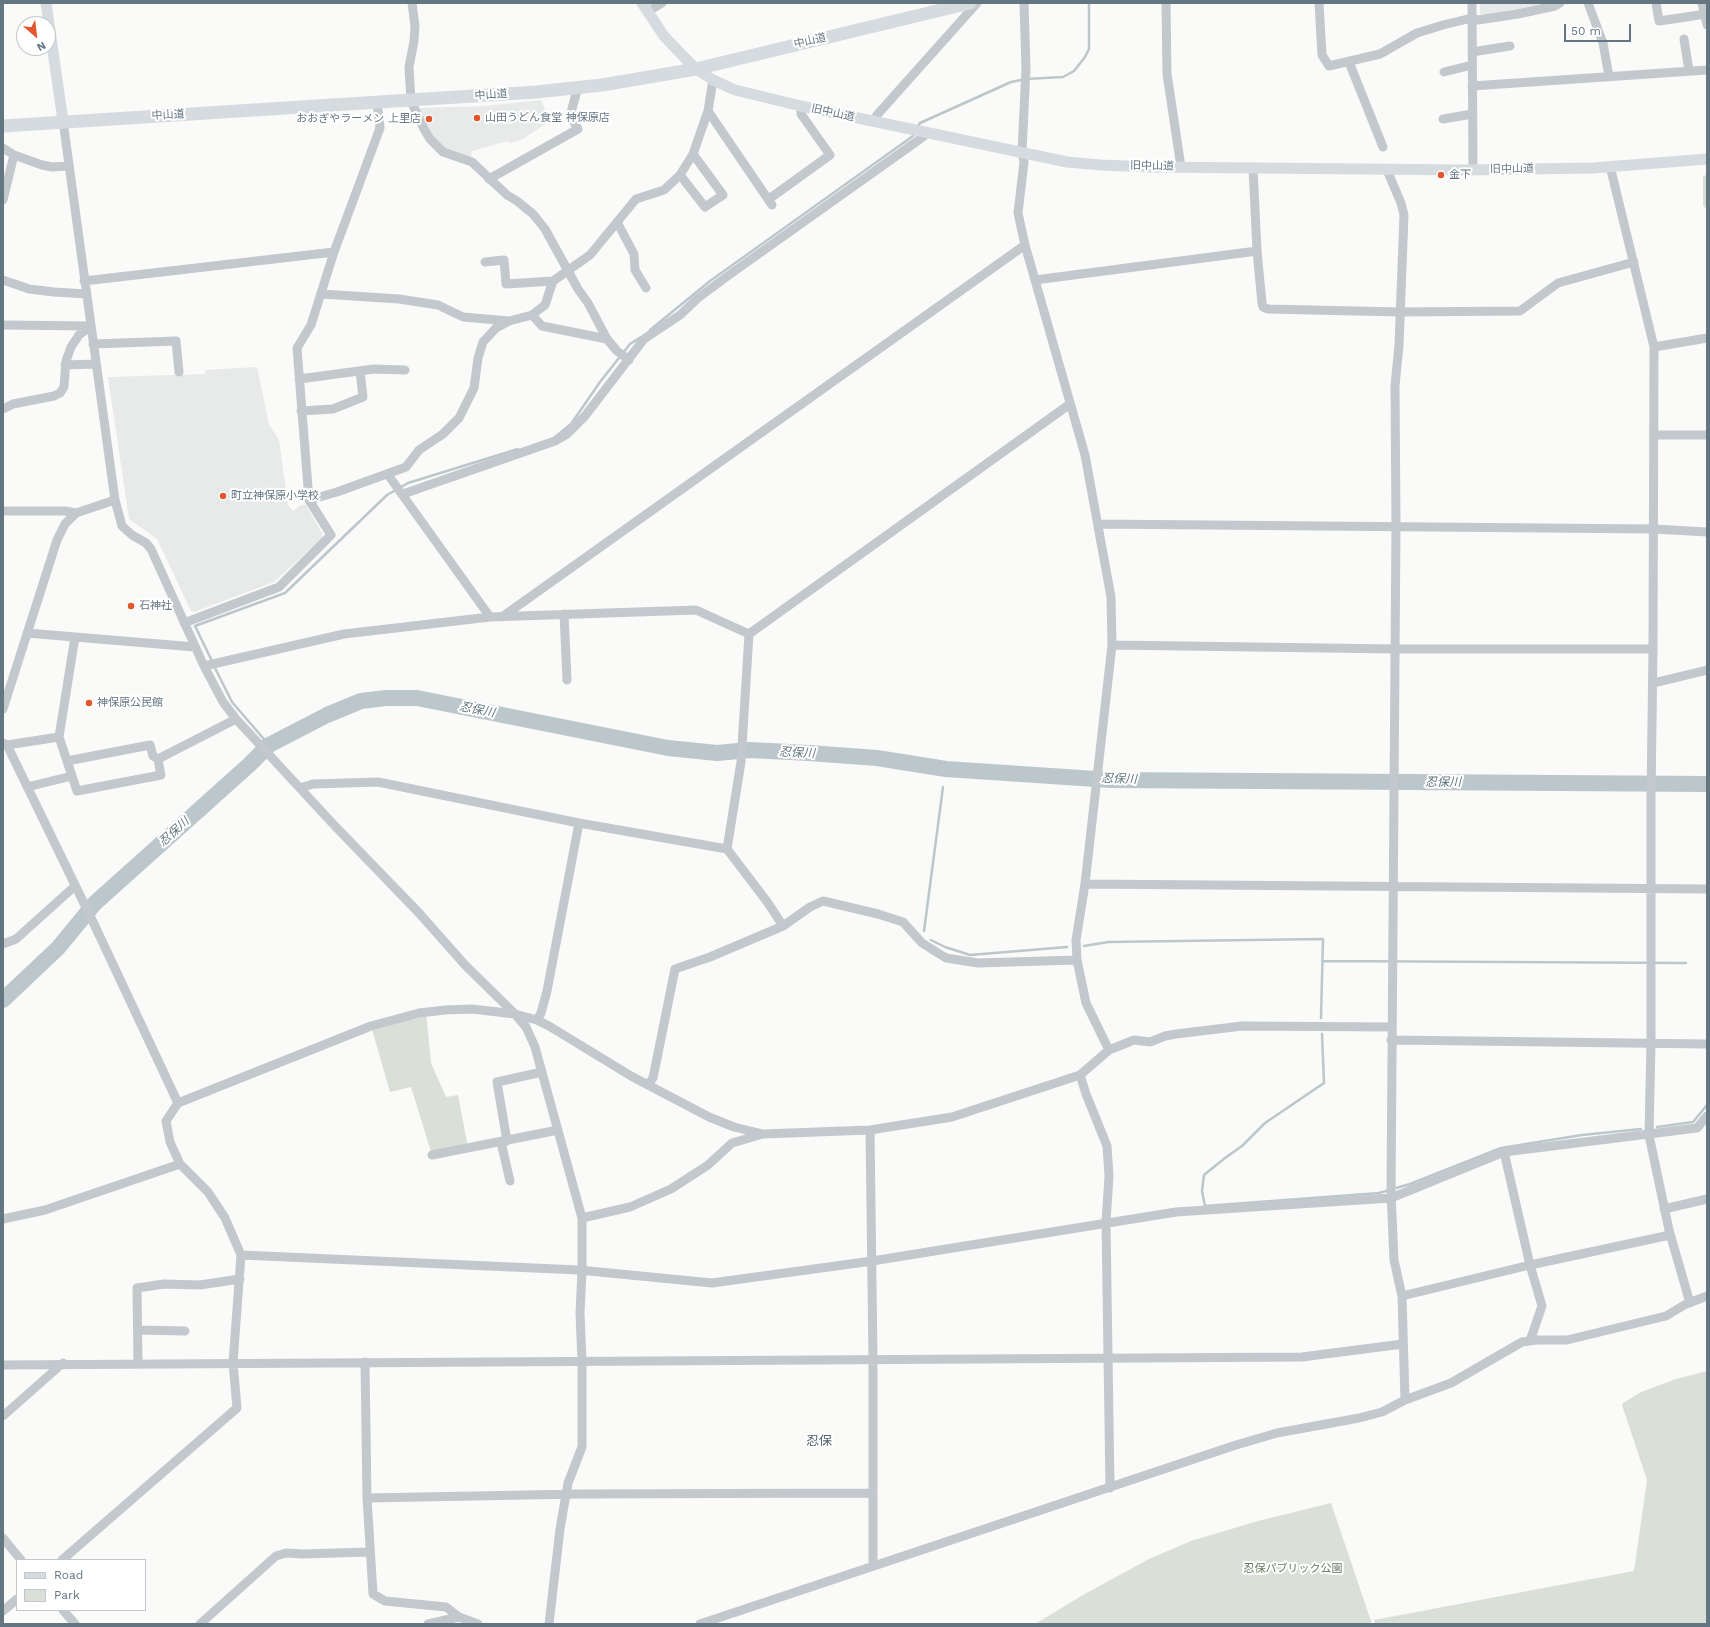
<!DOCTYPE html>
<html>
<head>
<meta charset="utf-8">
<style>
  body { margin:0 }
  #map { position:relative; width:1710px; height:1627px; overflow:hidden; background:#fafaf8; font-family:"Work Sans",sans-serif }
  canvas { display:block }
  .frame { position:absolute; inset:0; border:4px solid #657683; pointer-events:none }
  .legend { position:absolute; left:16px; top:1559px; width:130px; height:52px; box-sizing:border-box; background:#fff; border:1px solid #c1c8cd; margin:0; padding:5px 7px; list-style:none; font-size:12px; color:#657683 }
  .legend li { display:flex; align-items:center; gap:8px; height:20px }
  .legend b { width:20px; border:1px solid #c1c8cd }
  .north { position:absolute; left:16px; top:16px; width:40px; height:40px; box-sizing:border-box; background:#fff; border:1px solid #c1c8cd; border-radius:50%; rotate:152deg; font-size:11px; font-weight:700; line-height:16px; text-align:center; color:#657683 }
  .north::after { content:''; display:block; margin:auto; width:14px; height:18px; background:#e4572e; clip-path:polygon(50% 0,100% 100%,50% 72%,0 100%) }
  .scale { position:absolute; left:1564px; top:24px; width:67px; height:18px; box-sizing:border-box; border:2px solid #657683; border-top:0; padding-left:5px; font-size:12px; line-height:14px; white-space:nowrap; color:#657683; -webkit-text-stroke:3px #fff; paint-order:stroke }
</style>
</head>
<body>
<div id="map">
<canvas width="1710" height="1627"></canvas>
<div class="frame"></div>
<ul class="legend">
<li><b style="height:5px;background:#d6dbdf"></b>Road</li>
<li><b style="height:11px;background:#dadfd7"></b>Park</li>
</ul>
<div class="north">N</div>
<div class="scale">50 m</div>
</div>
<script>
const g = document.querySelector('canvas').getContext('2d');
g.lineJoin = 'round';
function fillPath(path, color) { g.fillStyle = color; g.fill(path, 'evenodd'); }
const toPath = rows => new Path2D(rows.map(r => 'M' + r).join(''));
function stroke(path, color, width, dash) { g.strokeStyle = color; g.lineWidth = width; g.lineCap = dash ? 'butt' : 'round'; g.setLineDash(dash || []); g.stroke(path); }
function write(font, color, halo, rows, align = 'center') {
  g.font = font + ' "Work Sans","Noto Sans JP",sans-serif'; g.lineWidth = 4; g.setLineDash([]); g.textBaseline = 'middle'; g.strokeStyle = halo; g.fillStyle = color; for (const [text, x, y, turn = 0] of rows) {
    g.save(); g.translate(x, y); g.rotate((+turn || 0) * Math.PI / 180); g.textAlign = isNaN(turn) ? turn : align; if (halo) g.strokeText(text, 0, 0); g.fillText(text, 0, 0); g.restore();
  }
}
fillPath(toPath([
  [1480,3,1554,3,1518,11,1482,16,1480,13],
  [541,100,550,121,523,139,510,143,508,141,472,151,471,158,446,150,433,138,418,108,484,106],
  [257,367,269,424,279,440,288,505,293,511,301,505,306,505,322,533,322,538,274,582,194,612,191,611,157,539,129,519,108,377,205,374,205,370]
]), '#e8e9e9');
fillPath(toPath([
  [1707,175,1707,210,1703,205,1703,176],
  [426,1012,431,1063,446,1097,458,1095,468,1148,432,1155,411,1087,390,1092,371,1026],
  [1707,1371,1707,1624,1375,1624,1374,1620,1634,1571,1647,1480,1622,1405,1623,1403,1641,1392,1676,1379],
  [1331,1503,1372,1624,1035,1624,1083,1595,1149,1559,1191,1541,1258,1521]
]), '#dadfd7');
stroke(toPath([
  [917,128,920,123,1011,82,1026,79,1063,77,1074,71,1085,57,1089,49,1089,3],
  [650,330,710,281,913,136,915,132],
  [555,437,571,424,600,382,630,344,641,337],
  [212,661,195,626,285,593,387,495,408,483,518,449],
  [214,666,232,702,269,745],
  [945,773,946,769],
  [924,931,943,787],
  [931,940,945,947,970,955,1067,947],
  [1084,946,1108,942,1323,939,1321,1018],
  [1323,961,1686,963],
  [1322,1034,1324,1083,1265,1123,1242,1146,1225,1158,1204,1175,1202,1191,1205,1206,1379,1193,1410,1184,1501,1148,1582,1135,1641,1129],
  [1657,1127,1693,1122,1707,1105]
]), '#bbc7cb', 2.5);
stroke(toPath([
  [3,1000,58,948,95,903,249,765,269,745,327,715,361,701,386,698,417,698,668,748,717,753,749,750,809,753,877,758,946,769,1111,780,1707,784]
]), '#bbc7cb', 16);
stroke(toPath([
  [412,3,415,26,414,41,409,67,411,101,424,129,430,139,443,152,472,162,507,195,517,201,533,214,545,229,578,289,588,303,607,339,617,351,629,360],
  [1024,3,1026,68,1022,152,1024,162,1018,213,1025,245,1085,455,1111,597,1112,645,1085,884,1076,940,1077,960,1086,1003,1109,1050],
  [1166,3,1167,74,1181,167],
  [1319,3,1322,55,1329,66,1380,54,1417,33,1443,25,1472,18,1478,20,1518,14,1555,6,1560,3],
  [1472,3,1473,170],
  [1588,3,1603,43,1609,77],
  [1656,3,1659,21,1706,14],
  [1702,3,1707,25],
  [647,12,662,3],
  [1684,39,1689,71],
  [1472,52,1510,46],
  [1349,62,1383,147],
  [1444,72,1472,65],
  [1472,86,1707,70],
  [708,111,772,205],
  [1443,119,1472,114],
  [63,121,115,500,122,526,132,535,146,543,151,549,204,666,223,702,236,719,334,825,419,913,465,965,515,1014,526,1027,535,1047,582,1218,582,1271,580,1313,582,1361,582,1447,568,1483,560,1529,549,1624],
  [874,121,877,115,977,3],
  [3,148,14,155,42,165,52,167,69,166],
  [1610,166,1654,347,1653,649,1651,798,1651,1043,1649,1135,1669,1230,1690,1303],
  [1253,168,1257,251],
  [1387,170,1401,203,1404,215,1399,345,1395,386,1396,526,1391,1192,1394,1260,1402,1296,1405,1400],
  [680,175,705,207,723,195,693,154],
  [489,179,578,129,570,116,578,87],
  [769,199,830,155,801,114,801,106],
  [3,200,14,155],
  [617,222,634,254,635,270,646,288],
  [485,262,504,260,506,284,553,281],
  [3,280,29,289,54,292,86,294],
  [1035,280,1257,251,1262,303,1263,307,1268,309,1400,312,1520,311,1558,283,1634,262],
  [84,281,334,252],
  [322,294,399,299,438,305,463,317,509,321],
  [532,315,542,326,607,339],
  [3,325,91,326],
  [93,344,176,341,179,372],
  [1654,347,1707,338],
  [65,365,96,364],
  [299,379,374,369,405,370],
  [3,409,13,404,54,396,60,393,64,387,66,361,71,347,79,335,91,326],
  [301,411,333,409,363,397,360,371],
  [1654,435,1707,435],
  [389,474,391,479,490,617],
  [403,494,555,441,567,434,585,416,644,339,680,315,698,298,729,275,920,139,924,136,924,132],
  [309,500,337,492,406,467,419,450,443,434,459,418,474,388,478,358,483,342,496,328,509,321,532,315,545,305,553,281,590,255,636,199,664,190,680,175,693,154,708,111,713,80],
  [3,511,65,511,76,513],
  [1098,524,1654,529,1707,532],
  [564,614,567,680],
  [502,617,1025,245],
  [184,623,279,587,331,535,309,500,297,348,311,325,334,252,380,128,377,102],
  [27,633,195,647],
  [1112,645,1395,649,1653,649],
  [204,666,344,634,490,617,696,610,749,634],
  [1653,683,1707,670],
  [3,709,57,540,65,524,76,513,115,500],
  [59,737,75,637],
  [3,743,7,745,94,924,178,1103],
  [7,745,59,737,77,791,161,775,158,759,236,719],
  [67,761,150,745,153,756,158,759],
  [27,787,72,776],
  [300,788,313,784,378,782,579,823,727,849,768,903,783,926],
  [727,849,741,762,749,634,1070,404],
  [1085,884,1707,889],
  [3,944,16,939,75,886],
  [537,1020,541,1013,547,991,579,823],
  [1391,1040,1707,1044],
  [1080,1075,1086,1094,1107,1146,1109,1176,1106,1222,1110,1488],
  [648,1085,653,1078,675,969,710,957,783,926,810,907,823,901,878,914,903,922,922,943,946,958,978,963,1077,960],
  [870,1130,873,1359,873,1566],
  [507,1141,497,1082,542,1072],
  [501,1142,510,1181],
  [1504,1152,1530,1265,1542,1306,1530,1341],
  [432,1155,558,1130],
  [1664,1209,1707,1199],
  [582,1218,630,1207,671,1189,708,1165,732,1143,763,1134,870,1130,952,1117,1080,1075,1109,1050,1134,1040,1150,1042,1165,1036,1176,1034,1242,1026,1392,1027],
  [3,1219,45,1210,180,1164],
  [241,1255,579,1270,712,1283,872,1261,1176,1212,1391,1198,1504,1152,1697,1128,1707,1116],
  [1402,1296,1530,1265,1670,1235],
  [138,1330,185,1331],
  [365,1362,367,1498,373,1594,385,1601,446,1607,459,1617,478,1624],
  [138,1363,137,1288,164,1284,200,1285,240,1279],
  [3,1365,1302,1357,1403,1344],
  [3,1416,63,1363],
  [367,1498,580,1494,872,1493],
  [3,1538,21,1560],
  [62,1560,237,1408,233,1363,241,1255,225,1218,208,1192,180,1164,170,1142,166,1121,178,1103,371,1026,419,1013,445,1010,472,1009,515,1014,537,1020,549,1026,631,1076,709,1117,734,1127,763,1134],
  [63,1610,75,1624],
  [3,1611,17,1599],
  [200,1624,276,1556,286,1553,303,1554,369,1552],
  [428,1624,459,1617],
  [700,1624,1236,1445,1277,1433,1359,1418,1382,1412,1405,1400,1451,1383,1522,1342,1536,1340,1567,1340,1666,1316,1686,1304,1707,1296]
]), '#c3c8cc', 9);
stroke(toPath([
  [46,3,63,121],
  [642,3,664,36,683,56,696,69,713,80,735,90,801,106,1067,162,1101,165,1151,167,1467,170,1593,168,1707,159]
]), '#d6dbdf', 11);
stroke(toPath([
  [3,126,536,92,602,85,696,69,970,3]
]), '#d6dbdf', 13);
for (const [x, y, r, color] of [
  [477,118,4,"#e4572e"],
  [429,119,4,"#e4572e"],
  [1441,175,4,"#e4572e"],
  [223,496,4,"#e4572e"],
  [131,606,4,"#e4572e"],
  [89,703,4,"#e4572e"]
]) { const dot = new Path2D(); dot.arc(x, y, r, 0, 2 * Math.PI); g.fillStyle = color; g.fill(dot); stroke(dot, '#fff', 1.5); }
write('11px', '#657683', '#fff', [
  ["中山道",810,41,-13],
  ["中山道",491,95,-4],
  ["旧中山道",833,113,12],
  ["中山道",168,115,-3],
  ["旧中山道",1152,166,1],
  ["旧中山道",1512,169,-1]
]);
write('11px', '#657683', '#fff', [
  ["山田うどん食堂 神保原店",485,118],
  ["おおぎやラーメン 上里店",421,119,"right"],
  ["金下",1449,175],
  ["町立神保原小学校",231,496],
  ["石神社",139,606],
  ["神保原公民館",97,703]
], 'left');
write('11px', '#687a64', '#fff', [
  ["忍保パブリック公園",1293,1569]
]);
write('italic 12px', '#60757c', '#fff', [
  ["忍保川",477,710,11],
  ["忍保川",797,753,3],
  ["忍保川",1119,779,2],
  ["忍保川",1443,782],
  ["忍保川",174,832,-42]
]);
write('13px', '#57646e', '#fff', [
  ["忍保",819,1441]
]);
</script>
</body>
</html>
